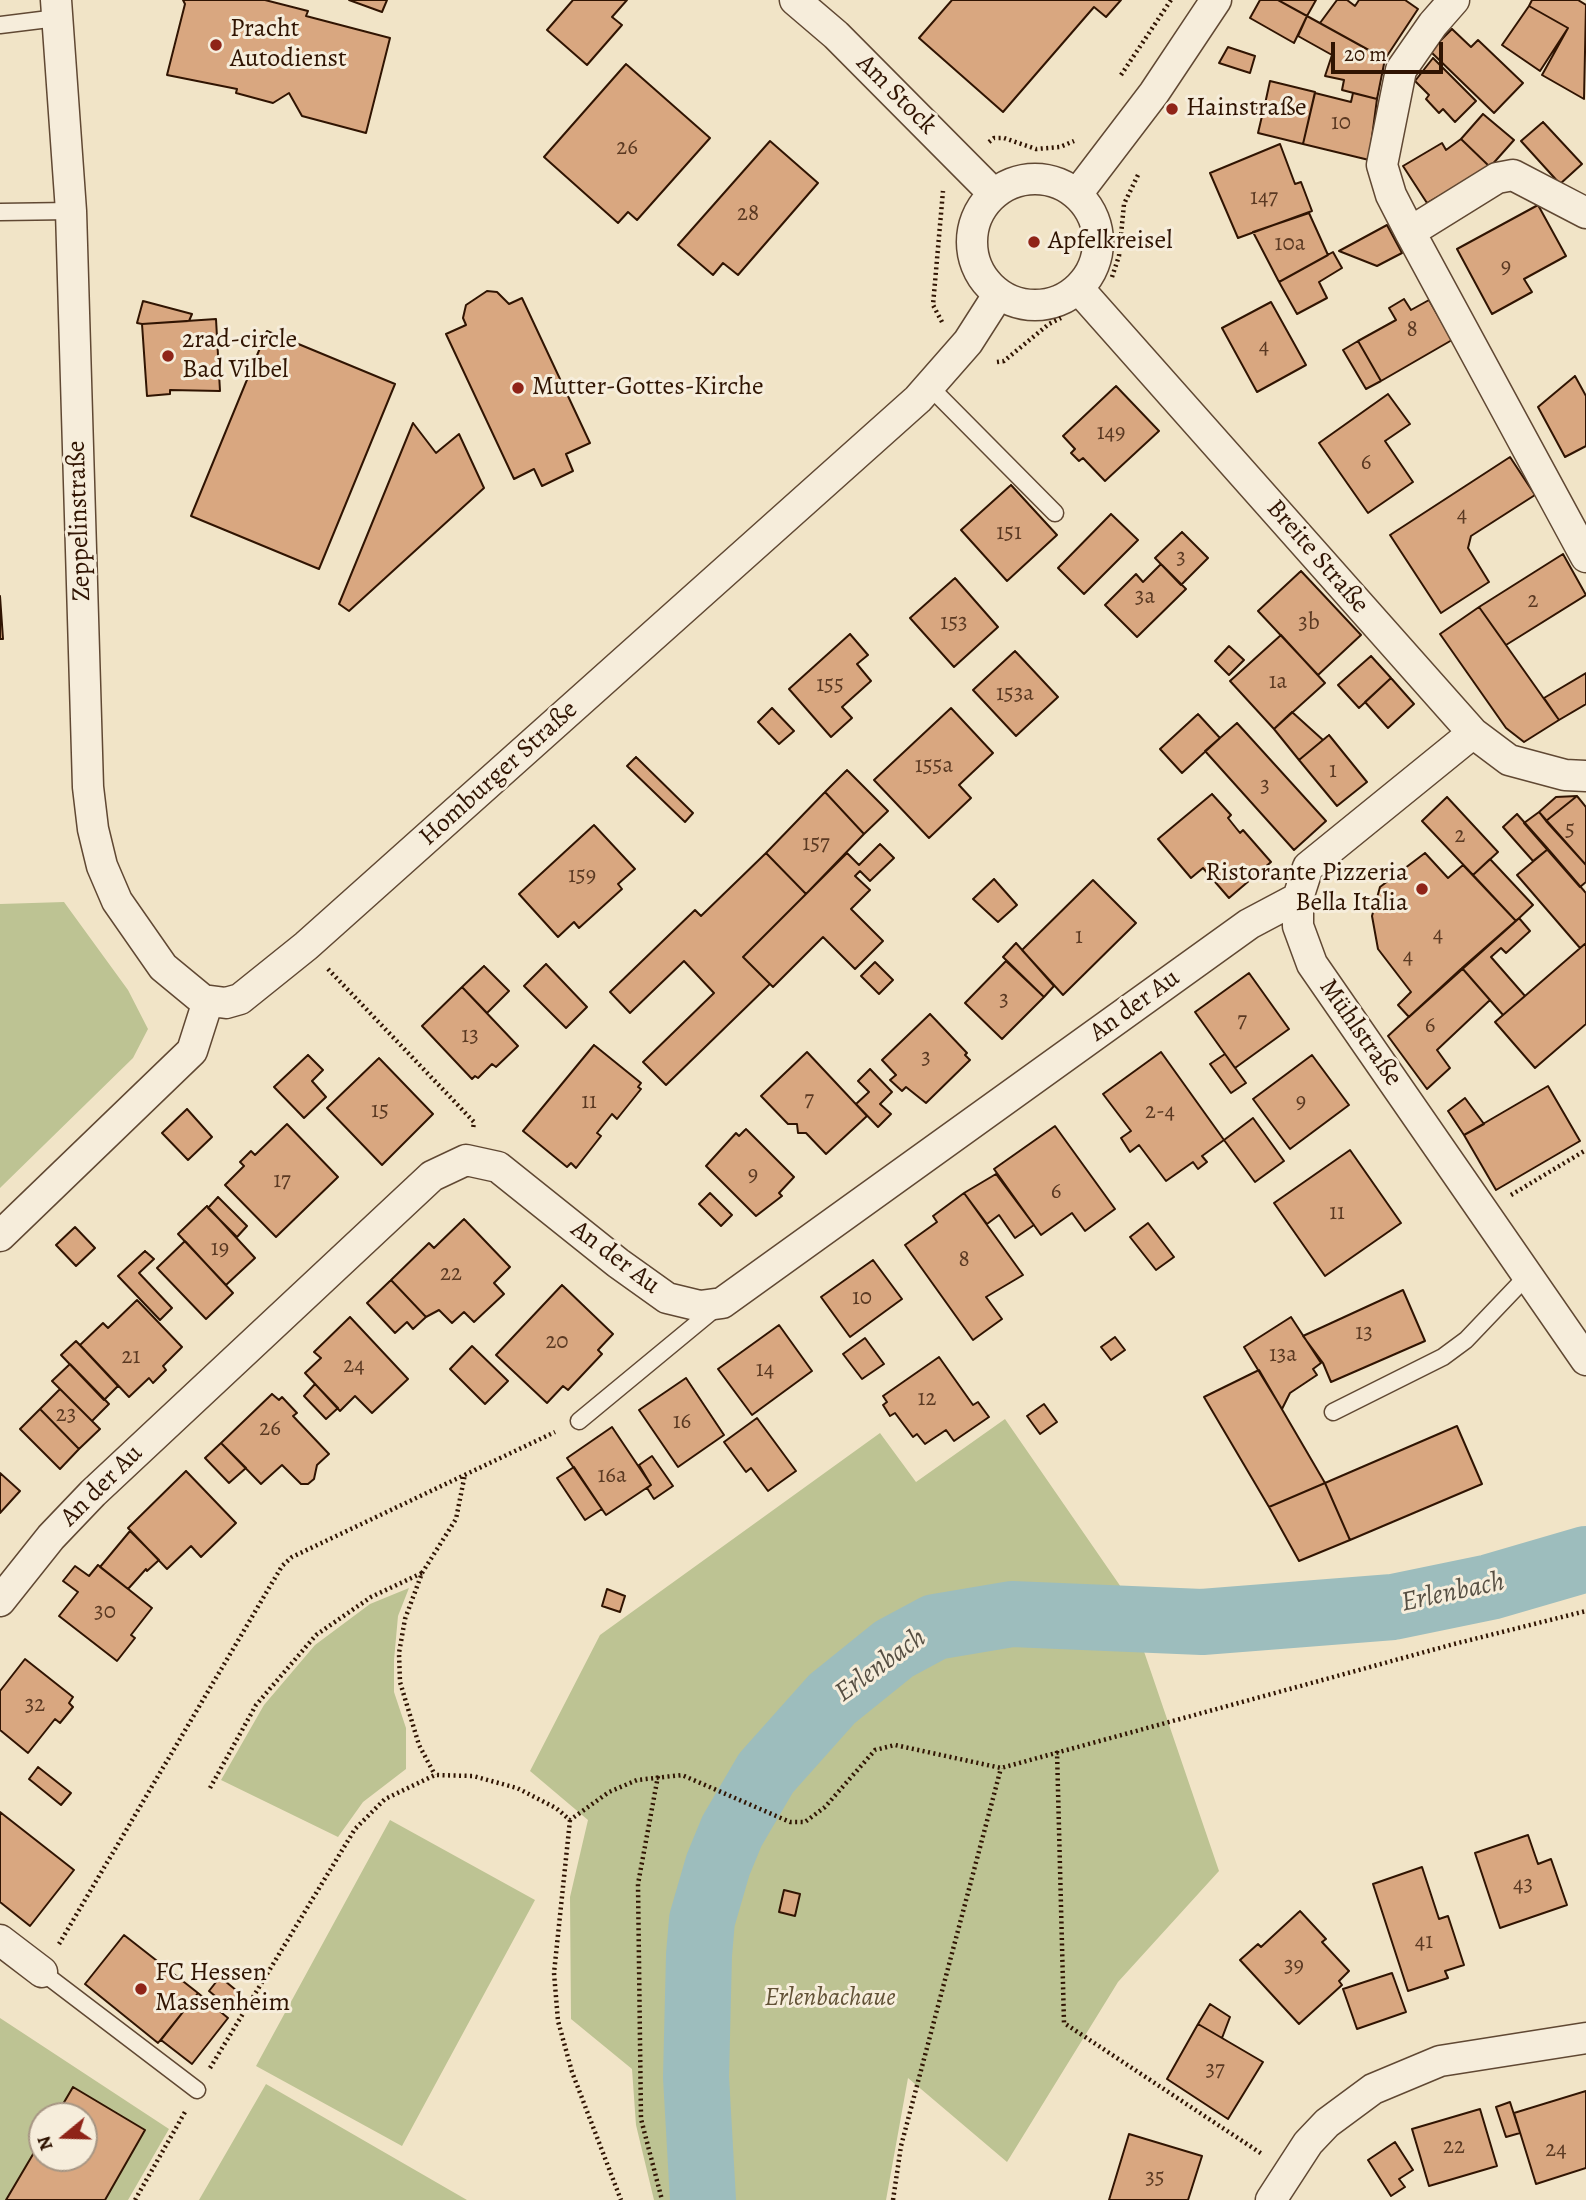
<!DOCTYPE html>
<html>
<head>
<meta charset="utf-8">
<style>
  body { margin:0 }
  #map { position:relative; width:1586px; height:2200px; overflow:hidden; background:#f1e4c7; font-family:Alegreya,serif }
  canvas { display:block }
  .north { position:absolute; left:28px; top:2102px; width:70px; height:70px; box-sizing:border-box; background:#f6eddb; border:2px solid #a79684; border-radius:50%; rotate:251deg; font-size:19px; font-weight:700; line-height:28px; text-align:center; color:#301402 }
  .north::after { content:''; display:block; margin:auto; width:24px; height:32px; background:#8f2418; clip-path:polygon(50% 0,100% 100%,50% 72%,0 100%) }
  .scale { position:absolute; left:1331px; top:42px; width:112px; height:32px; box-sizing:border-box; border:4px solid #301402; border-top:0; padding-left:9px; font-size:21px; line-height:24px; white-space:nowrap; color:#301402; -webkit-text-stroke:5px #f6eddb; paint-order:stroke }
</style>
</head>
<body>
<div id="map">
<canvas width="1586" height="2200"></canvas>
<div class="north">N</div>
<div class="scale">20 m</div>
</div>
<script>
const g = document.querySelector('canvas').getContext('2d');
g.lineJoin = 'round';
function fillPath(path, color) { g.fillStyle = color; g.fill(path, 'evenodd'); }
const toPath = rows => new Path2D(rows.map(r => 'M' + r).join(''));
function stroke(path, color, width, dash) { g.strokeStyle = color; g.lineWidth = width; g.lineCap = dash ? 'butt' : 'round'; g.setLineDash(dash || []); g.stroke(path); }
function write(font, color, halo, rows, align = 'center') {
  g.font = font + ' Alegreya,serif'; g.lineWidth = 6; g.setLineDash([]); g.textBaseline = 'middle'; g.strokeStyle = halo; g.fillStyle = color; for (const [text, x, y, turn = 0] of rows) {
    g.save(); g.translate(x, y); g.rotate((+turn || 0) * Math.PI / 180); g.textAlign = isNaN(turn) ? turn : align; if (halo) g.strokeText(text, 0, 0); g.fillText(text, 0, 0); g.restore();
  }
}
fillPath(toPath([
  [64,902,128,990,148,1029,133,1058,0,1188,0,904],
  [1005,1419,1123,1590,1219,1871,1118,1982,1007,2162,908,2078,886,2200,654,2200,636,2125,632,2069,571,2019,570,1897,588,1820,530,1771,600,1635,880,1433,916,1482],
  [409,1588,398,1616,394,1660,394,1692,406,1728,406,1769,363,1802,338,1837,221,1780,264,1705,315,1645,370,1604],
  [390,1820,535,1900,402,2146,256,2066],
  [0,2018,169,2129,128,2200,0,2200],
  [42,2116,84,2116,84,2158,42,2158],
  [266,2084,467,2200,199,2200]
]), '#bdc393');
stroke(toPath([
  [703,2200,696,2077,699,1955,702,1920,718,1865,732,1831,766,1773,832,1699,894,1649,935,1627,1012,1614,1202,1622,1393,1607,1490,1587,1586,1559]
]), '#9dbdbd', 66);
const building = toPath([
  [183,0,265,0,308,11,306,16,390,38,366,133,302,116,289,93,273,103,236,93,237,89,167,75,185,4,183,0],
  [349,0,387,0,382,12,349,0],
  [573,0,627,0,612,17,622,25,587,65,547,30,573,0],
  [952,0,1121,0,1106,17,1094,7,1003,112,919,38,952,0],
  [1260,0,1278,0,1307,16,1294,43,1250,18,1260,0],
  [1278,0,1316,0,1307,16,1278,0],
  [1337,0,1347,0,1355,6,1359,0,1405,0,1418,9,1385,59,1320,23,1337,0],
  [1532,0,1578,0,1586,5,1584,99,1542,75,1568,28,1529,6,1532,0],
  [1529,6,1568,28,1540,71,1502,45,1529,6],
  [1307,16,1385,59,1377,99,1342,90,1344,80,1325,76,1332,55,1298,36,1307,16],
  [1452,29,1471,47,1478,40,1523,83,1494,113,1430,51,1452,29],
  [1228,47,1255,56,1250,73,1219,63,1228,47],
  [1433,58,1476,101,1455,122,1443,109,1439,113,1426,99,1429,95,1415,81,1433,58],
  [626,64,710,138,637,220,628,212,618,223,544,157,626,64],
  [1270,81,1315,92,1303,144,1258,133,1262,116,1256,111,1257,105,1265,104,1270,81],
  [1315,93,1351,102,1353,93,1377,99,1369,160,1303,144,1315,93],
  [1483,114,1514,140,1490,167,1461,139,1483,114],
  [1543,122,1582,164,1560,184,1521,141,1543,122],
  [1461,139,1490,167,1427,203,1403,166,1442,143,1446,150,1461,139],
  [770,141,818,183,738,275,723,263,713,275,678,245,770,141],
  [1280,144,1295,184,1301,182,1312,211,1238,238,1210,173,1280,144],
  [1538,205,1566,256,1524,279,1532,292,1492,314,1457,249,1538,205],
  [1309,213,1328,255,1279,282,1253,232,1309,213],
  [1387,225,1402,253,1377,266,1339,251,1387,225],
  [1333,252,1342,268,1319,282,1327,298,1297,314,1279,282,1333,252],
  [487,291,497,292,509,304,522,298,590,443,566,454,573,471,542,486,534,469,514,479,446,334,466,325,463,318,466,305,487,291],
  [1404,299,1411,310,1429,300,1452,340,1381,381,1358,341,1396,320,1389,308,1404,299],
  [143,301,192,314,189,321,142,324,137,323,143,301],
  [1271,302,1306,365,1257,392,1222,328,1271,302],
  [216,319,220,391,170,390,170,394,147,396,142,324,216,319],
  [267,331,395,384,319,569,191,516,267,331],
  [1358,341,1381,381,1366,389,1343,350,1358,341],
  [1575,376,1586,396,1586,446,1565,457,1538,407,1575,376],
  [1116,386,1159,431,1105,481,1083,458,1079,461,1071,453,1075,449,1063,436,1116,386],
  [1388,394,1410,424,1385,441,1413,482,1368,513,1319,443,1388,394],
  [413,423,436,453,459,434,484,488,349,611,339,604,413,423],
  [1510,457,1535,495,1471,536,1468,548,1489,582,1441,613,1390,535,1510,457],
  [1011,485,1057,535,1007,581,961,530,1011,485],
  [1111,514,1138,540,1084,594,1058,568,1111,514],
  [1182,532,1208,558,1181,585,1155,558,1182,532],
  [1563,554,1586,595,1506,645,1479,607,1563,554],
  [1161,564,1186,589,1137,637,1105,605,1136,574,1143,582,1161,564],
  [1301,571,1361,635,1318,675,1258,611,1301,571],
  [955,578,998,627,954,667,910,618,955,578],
  [0,596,3,639,0,639,0,596],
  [1479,607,1559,720,1524,742,1506,728,1440,634,1479,607],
  [850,634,868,655,857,664,871,681,842,707,852,718,831,737,789,689,850,634],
  [1281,635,1325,683,1274,729,1230,681,1281,635],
  [1229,646,1244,660,1229,675,1215,661,1229,646],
  [1015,651,1058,697,1016,736,973,690,1015,651],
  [1371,656,1391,678,1359,708,1338,685,1371,656],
  [1586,673,1586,704,1559,720,1544,698,1586,673],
  [1391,678,1414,704,1388,728,1365,702,1391,678],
  [772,708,794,731,779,744,758,722,772,708],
  [951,708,993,753,959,785,971,798,929,838,874,780,951,708],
  [1292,712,1323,740,1299,760,1274,729,1292,712],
  [1198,714,1220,738,1182,773,1160,749,1198,714],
  [1237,723,1326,821,1294,850,1205,751,1237,723],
  [1329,735,1367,782,1337,806,1299,760,1329,735],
  [636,757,693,813,685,822,627,766,636,757],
  [847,770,888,811,864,834,825,792,847,770],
  [825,792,864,834,806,894,766,853,825,792],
  [1212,794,1231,815,1228,818,1240,833,1243,830,1271,862,1229,898,1203,868,1191,878,1158,839,1212,794],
  [1577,796,1586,807,1586,865,1546,821,1577,796],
  [1577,796,1546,821,1539,812,1556,797,1577,796],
  [1447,797,1498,852,1473,875,1422,821,1447,797],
  [1539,812,1586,865,1586,882,1580,887,1524,823,1539,812],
  [1517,814,1548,849,1533,861,1503,827,1517,814],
  [594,825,635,869,618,884,622,889,579,928,574,922,558,937,519,894,594,825],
  [880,844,894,858,870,881,860,871,855,876,870,890,851,909,883,941,855,969,823,937,773,987,743,957,847,853,859,865,880,844],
  [1548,849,1586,893,1586,943,1580,948,1517,875,1548,849],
  [766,853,806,894,743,957,770,984,666,1085,643,1062,714,993,684,961,630,1013,610,992,695,910,701,916,766,853],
  [1425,853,1448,878,1463,865,1516,921,1409,1017,1398,1005,1411,992,1378,949,1372,916,1380,887,1425,853],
  [1490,859,1533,905,1516,921,1473,875,1490,859],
  [994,879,1017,905,998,922,973,899,994,879],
  [1093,880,1136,923,1063,995,1022,950,1093,880],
  [1519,918,1530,931,1506,953,1501,948,1491,957,1525,996,1503,1015,1462,968,1519,918],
  [1016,943,1054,986,1044,997,1003,957,1016,943],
  [1586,943,1586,1024,1535,1068,1495,1022,1586,943],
  [1006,961,1044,997,1002,1039,965,1003,1006,961],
  [875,962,893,980,879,994,861,976,875,962],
  [546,964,587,1007,566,1028,524,986,546,964],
  [484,966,509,991,487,1013,462,987,484,966],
  [1462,968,1490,1000,1437,1050,1450,1068,1427,1089,1388,1036,1462,968],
  [1249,973,1289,1029,1235,1068,1195,1012,1249,973],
  [462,987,518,1046,496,1067,492,1064,478,1078,475,1076,472,1079,422,1026,462,987],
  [930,1014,967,1053,965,1055,970,1060,926,1103,906,1087,902,1091,890,1080,896,1075,882,1060,930,1014],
  [594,1045,641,1083,638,1087,641,1089,617,1119,612,1114,597,1133,601,1136,576,1168,571,1163,567,1167,523,1131,594,1045],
  [807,1052,867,1116,826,1154,806,1133,798,1133,797,1124,788,1124,761,1096,807,1052],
  [1161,1052,1224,1140,1202,1156,1207,1162,1198,1169,1193,1162,1166,1181,1139,1145,1130,1152,1121,1138,1131,1131,1103,1094,1161,1052],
  [1225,1054,1246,1083,1231,1093,1210,1064,1225,1054],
  [308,1055,323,1070,312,1081,326,1097,304,1118,274,1087,308,1055],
  [1312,1055,1349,1105,1290,1149,1253,1099,1312,1055],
  [379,1058,433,1114,382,1165,327,1108,379,1058],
  [870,1069,892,1092,880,1104,891,1114,878,1127,856,1104,869,1092,858,1081,870,1069],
  [1548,1086,1580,1141,1496,1190,1464,1135,1548,1086],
  [1465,1098,1484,1124,1464,1135,1448,1111,1465,1098],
  [187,1109,212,1137,188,1160,162,1133,187,1109],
  [1253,1118,1284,1161,1255,1182,1224,1140,1253,1118],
  [287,1124,338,1177,276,1237,225,1185,244,1166,240,1162,251,1151,255,1155,287,1124],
  [1055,1126,1115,1209,1085,1231,1072,1213,1041,1235,994,1169,1055,1126],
  [746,1129,794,1177,779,1193,782,1196,756,1216,706,1166,736,1133,739,1136,746,1129],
  [1350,1150,1401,1223,1325,1276,1274,1203,1350,1150],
  [996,1174,1034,1225,1015,1238,999,1215,987,1224,964,1193,996,1174],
  [710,1193,732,1215,721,1226,699,1204,710,1193],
  [964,1193,1023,1275,986,1297,1002,1319,973,1340,905,1245,937,1222,933,1216,964,1193],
  [218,1197,247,1226,237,1237,208,1208,218,1197],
  [207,1206,255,1258,226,1285,178,1234,207,1206],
  [464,1219,510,1267,494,1283,504,1294,474,1322,464,1312,452,1323,439,1310,426,1317,391,1280,429,1243,434,1248,464,1219],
  [1148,1223,1174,1257,1156,1270,1130,1237,1148,1223],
  [75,1227,95,1248,76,1266,56,1245,75,1227],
  [185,1241,233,1293,206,1319,157,1268,185,1241],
  [145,1251,154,1259,139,1273,172,1308,160,1320,118,1276,145,1251],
  [873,1260,902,1299,850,1337,821,1297,873,1260],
  [391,1280,426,1317,413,1329,407,1322,395,1333,367,1303,391,1280],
  [562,1285,613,1334,598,1350,602,1354,568,1390,563,1386,547,1403,496,1355,562,1285],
  [1403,1290,1425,1341,1331,1382,1323,1363,1303,1336,1403,1290],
  [137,1300,182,1347,163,1366,166,1370,153,1383,149,1378,129,1397,80,1345,103,1323,108,1328,137,1300],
  [350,1317,408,1379,372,1413,355,1396,340,1411,305,1373,321,1358,314,1352,350,1317],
  [1291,1317,1321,1363,1313,1369,1317,1375,1290,1393,1282,1409,1244,1347,1291,1317],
  [779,1325,812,1371,752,1415,718,1369,779,1325],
  [1115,1337,1125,1350,1111,1360,1101,1347,1115,1337],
  [865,1338,884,1364,862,1379,843,1354,865,1338],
  [76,1341,118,1386,104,1400,61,1355,76,1341],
  [472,1346,508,1381,485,1404,450,1369,472,1346],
  [939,1357,973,1405,978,1402,989,1417,954,1441,946,1430,925,1444,917,1434,913,1437,895,1413,890,1416,883,1405,887,1402,883,1396,939,1357],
  [70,1364,109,1404,92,1421,52,1381,70,1364],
  [1259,1370,1325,1483,1269,1507,1204,1397,1259,1370],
  [686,1378,724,1435,678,1467,639,1410,686,1378],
  [315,1384,338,1408,326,1419,304,1396,315,1384],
  [60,1389,100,1429,79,1449,40,1409,60,1389],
  [272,1394,279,1400,282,1397,297,1413,293,1416,329,1454,317,1465,314,1479,308,1484,301,1484,282,1465,261,1484,221,1443,272,1394],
  [1044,1404,1057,1422,1040,1434,1027,1416,1044,1404],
  [40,1409,79,1449,60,1469,20,1429,40,1409],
  [757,1418,796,1471,768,1491,751,1468,746,1472,724,1442,757,1418],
  [1457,1426,1482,1484,1350,1540,1325,1483,1457,1426],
  [612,1427,651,1485,606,1515,567,1458,612,1427],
  [221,1443,246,1468,229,1483,205,1458,221,1443],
  [652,1456,673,1486,654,1499,647,1488,651,1485,639,1465,652,1456],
  [574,1467,602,1509,585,1520,557,1478,574,1467],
  [186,1471,236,1523,201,1557,191,1546,167,1569,128,1528,186,1471],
  [0,1473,20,1491,0,1513,0,1473],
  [1325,1483,1350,1540,1299,1561,1269,1507,1325,1483],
  [130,1531,159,1560,147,1571,146,1569,128,1589,100,1567,130,1531],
  [98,1565,152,1608,131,1635,135,1638,117,1661,59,1616,78,1592,63,1581,75,1566,89,1576,98,1565],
  [607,1589,625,1596,620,1612,602,1606,607,1589],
  [25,1659,73,1697,69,1703,73,1707,60,1723,55,1719,28,1753,0,1730,0,1691,25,1659],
  [38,1767,71,1793,61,1805,29,1779,38,1767],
  [0,1812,74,1870,30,1926,0,1902,0,1812],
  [1528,1835,1538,1864,1551,1859,1567,1905,1500,1928,1475,1853,1528,1835],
  [1422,1867,1439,1919,1448,1916,1464,1965,1445,1971,1448,1978,1408,1991,1373,1884,1422,1867],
  [784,1890,800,1894,795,1916,779,1912,784,1890],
  [1300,1911,1326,1939,1322,1942,1349,1971,1339,1981,1342,1985,1299,2024,1240,1960,1258,1944,1261,1947,1300,1911],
  [124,1935,198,1993,158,2043,85,1984,124,1935],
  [1392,1973,1406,2012,1357,2029,1343,1989,1392,1973],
  [220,1977,242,1995,231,2009,209,1991,220,1977],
  [198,1993,228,2018,192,2064,161,2040,198,1993],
  [1210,2004,1230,2017,1222,2038,1198,2024,1210,2004],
  [1198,2024,1263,2062,1228,2119,1167,2079,1198,2024],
  [73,2087,145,2130,105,2200,6,2200,42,2139,42,2158,84,2158,84,2116,56,2116,73,2087],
  [1586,2091,1586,2168,1536,2184,1514,2113,1586,2091],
  [1510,2102,1520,2133,1506,2137,1496,2107,1510,2102],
  [1480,2109,1497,2166,1429,2186,1412,2129,1480,2109],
  [1129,2134,1202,2156,1188,2200,1109,2200,1129,2134],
  [1395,2142,1413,2170,1399,2179,1405,2187,1391,2196,1368,2160,1395,2142]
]);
fillPath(building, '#d9a780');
stroke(building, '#301402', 2);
const service = toPath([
  [0,25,57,18],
  [0,212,71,211],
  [930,387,1055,513],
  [1333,1412,1443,1357,1466,1340,1528,1275],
  [579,1421,717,1307],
  [42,1972,197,2090]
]);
const minor = toPath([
  [56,0,71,211,88,787,93,829,102,866,117,901,163,967,203,1000,226,1003,240,999,306,946,918,399,968,342,998,295],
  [795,0,836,35,993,193],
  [1454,0,1433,24,1401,70,1382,165,1391,195,1410,232,1586,557],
  '972 242a63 63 0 1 1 126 0a63 63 0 1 1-126 0Z',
  [1077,194,1154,93,1216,0],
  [1410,232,1497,178,1513,175,1586,213],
  [1078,288,1473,733,1509,760,1565,775,1586,776],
  [1473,733,1308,867,1298,898,1298,926,1312,964,1586,1360],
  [0,1236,192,1051,208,1001],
  [0,1601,51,1537,93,1493,432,1176,466,1160,498,1167,618,1263,667,1298,700,1306,722,1303,1249,924,1298,898],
  [0,1940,42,1972],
  [1271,2200,1308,2143,1327,2123,1373,2089,1440,2061,1586,2038]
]);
stroke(service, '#604833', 19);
stroke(minor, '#604833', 33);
stroke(toPath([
  [1121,75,1171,0],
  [989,142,994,138,1004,138,1036,149,1060,147,1074,141],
  [1112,277,1119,256,1124,204,1138,175],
  [942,322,933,305,943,191],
  [997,362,1004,361,1049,324,1061,318],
  [328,969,474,1122,473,1129],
  [1511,1195,1586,1150],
  [422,1573,456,1519,465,1474],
  [1057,1751,1064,2023,1262,2154],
  [658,1776,638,1884,641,2119,662,2200],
  [210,1788,256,1705,316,1635,371,1597,422,1573,405,1619,399,1653,400,1682,419,1745,435,1775],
  [570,1820,554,1973,558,2021,572,2072,621,2200],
  [59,1944,282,1566,292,1557,555,1432],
  [210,2068,355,1829,385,1799,435,1775,473,1776,517,1788,556,1808,570,1820,609,1792,637,1780,682,1775,790,1822,805,1822,825,1807,875,1750,895,1745,1001,1768,1454,1644,1586,1611],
  [135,2200,185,2112],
  [893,2200,901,2146,1001,1768]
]), '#301402', 4.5, [2, 3.5]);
stroke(service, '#f6eddb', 16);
stroke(minor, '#f6eddb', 30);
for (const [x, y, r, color] of [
  [216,45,7,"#8f2418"],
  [1172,109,7,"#8f2418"],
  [1034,242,7,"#8f2418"],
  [168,356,7,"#8f2418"],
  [518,388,7,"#8f2418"],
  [1422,889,7,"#8f2418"],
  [141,1989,7,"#8f2418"]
]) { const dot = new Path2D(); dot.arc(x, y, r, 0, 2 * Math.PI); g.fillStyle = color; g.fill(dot); stroke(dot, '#f6eddb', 2.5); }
write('23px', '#5a3922', null, [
  ["10",1341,123],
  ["26",627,148],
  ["147",1264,198],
  ["28",748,214],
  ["10a",1290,244],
  ["9",1506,267],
  ["8",1412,330],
  ["4",1264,347],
  ["149",1111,433],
  ["6",1366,463],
  ["4",1462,515],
  ["151",1009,533],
  ["3",1181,558],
  ["3a",1145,597],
  ["2",1533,601],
  ["153",954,623],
  ["3b",1309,623],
  ["1a",1278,682],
  ["155",830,685],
  ["153a",1015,694],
  ["155a",934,766],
  ["1",1333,771],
  ["3",1265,786],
  ["5",1570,830],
  ["2",1460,836],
  ["157",816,844],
  ["159",582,876],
  ["4",1438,935],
  ["1",1079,937],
  ["4",1408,957],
  ["3",1004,1000],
  ["7",1242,1021],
  ["6",1430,1026],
  ["13",470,1036],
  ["3",926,1058],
  ["7",809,1100],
  ["11",589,1102],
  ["9",1301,1102],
  ["15",380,1111],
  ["2-4",1160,1112],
  ["9",753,1175],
  ["17",282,1181],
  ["6",1056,1192],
  ["11",1337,1213],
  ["19",220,1249],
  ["8",964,1260],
  ["22",451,1274],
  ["10",862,1298],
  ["13",1364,1333],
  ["20",557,1342],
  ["13a",1283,1355],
  ["21",131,1357],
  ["24",354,1366],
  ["14",765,1370],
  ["12",927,1399],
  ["23",66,1415],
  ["16",682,1422],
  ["26",270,1429],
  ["16a",612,1476],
  ["30",105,1612],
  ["32",35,1705],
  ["43",1523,1885],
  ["41",1424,1942],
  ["39",1294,1966],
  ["37",1215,2070],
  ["22",1454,2147],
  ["24",1556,2150],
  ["35",1155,2178]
]);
write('26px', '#301402', '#f6eddb', [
  ["Pracht",230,30],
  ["Autodienst",230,60],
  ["Hainstraße",1186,109],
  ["Apfelkreisel",1048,242],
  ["2rad-circle",182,341],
  ["Bad Vilbel",182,371],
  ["Mutter-Gottes-Kirche",532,388],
  ["Ristorante Pizzeria",1408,874,"right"],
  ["Bella Italia",1408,904,"right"],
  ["FC Hessen",155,1974],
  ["Massenheim",155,2004]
], 'left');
write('26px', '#301402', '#f6eddb', [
  ["Am Stock",896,95,45],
  ["Zeppelinstraße",80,521,-92],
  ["Breite Straße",1317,557,49],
  ["Homburger Straße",499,774,-42],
  ["An der Au",1135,1006,-36],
  ["Mühlstraße",1360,1033,55],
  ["An der Au",615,1258,37],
  ["An der Au",102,1486,-45]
]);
write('italic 26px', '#615135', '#f6eddb', [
  ["Erlenbachaue",830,1999]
]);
write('italic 28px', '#564f43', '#f6eddb', [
  ["Erlenbach",1453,1593,-12],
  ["Erlenbach",881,1666,-36]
]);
</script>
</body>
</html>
